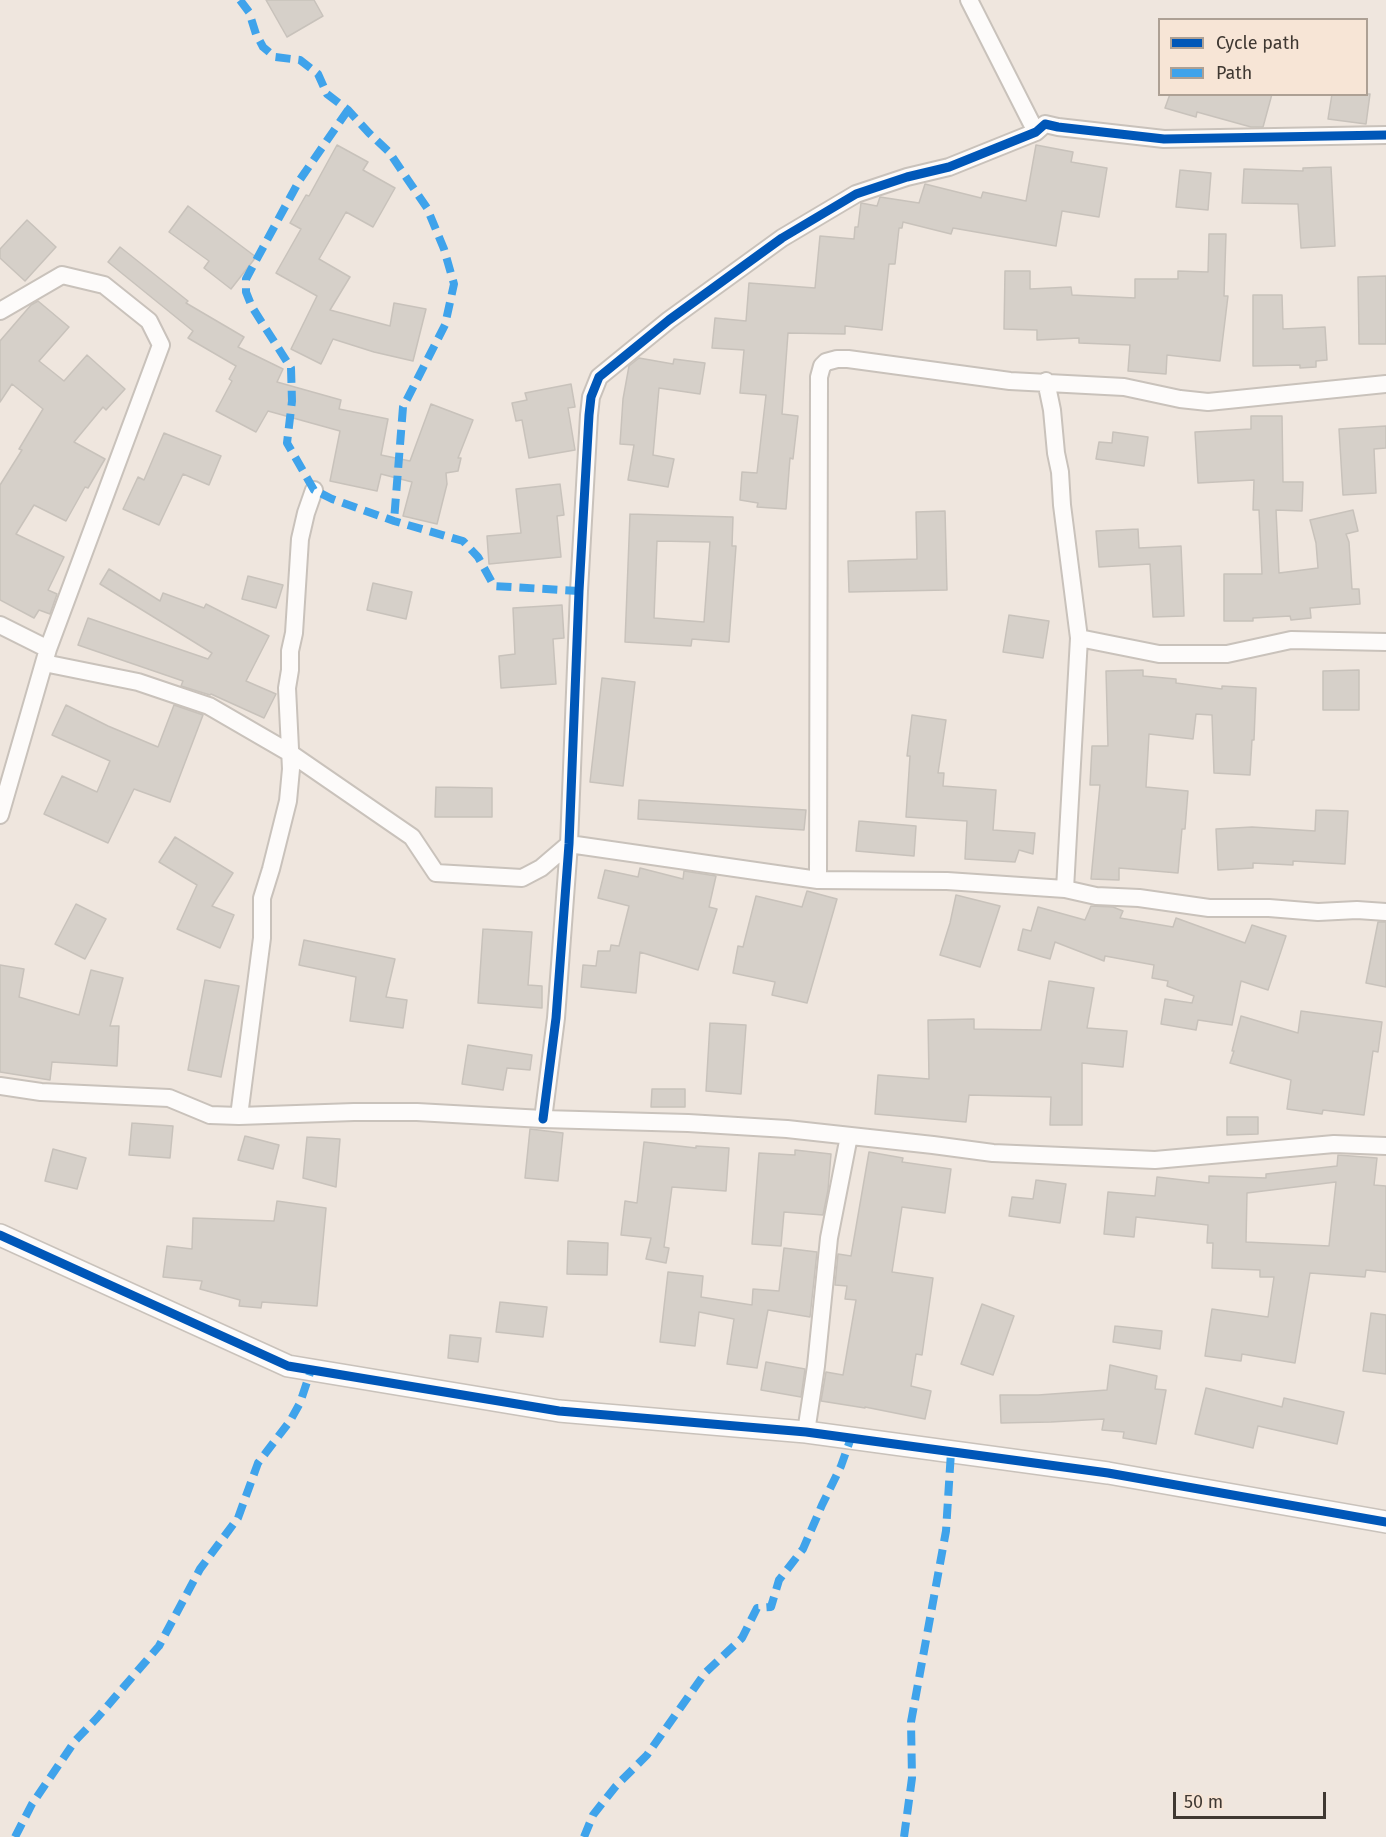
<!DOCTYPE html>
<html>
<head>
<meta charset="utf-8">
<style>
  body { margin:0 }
  #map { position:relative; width:1386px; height:1837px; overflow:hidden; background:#efe6de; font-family:"Fira Sans",sans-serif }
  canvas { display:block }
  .legend { position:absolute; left:1158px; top:18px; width:210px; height:78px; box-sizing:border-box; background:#f7e5d6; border:2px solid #ada094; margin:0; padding:8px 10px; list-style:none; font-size:18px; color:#3f3832 }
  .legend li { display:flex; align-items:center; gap:12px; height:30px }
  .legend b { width:30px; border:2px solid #ada094 }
  .scale { position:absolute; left:1173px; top:1792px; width:153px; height:27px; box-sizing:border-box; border:3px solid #3f3832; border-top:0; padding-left:8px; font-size:18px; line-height:21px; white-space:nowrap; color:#3f3832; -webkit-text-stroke:4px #f7e5d6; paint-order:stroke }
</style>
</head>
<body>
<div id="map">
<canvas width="1386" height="1837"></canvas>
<ul class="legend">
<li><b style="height:8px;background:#0057b8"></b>Cycle path</li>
<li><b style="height:8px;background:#3fa3eb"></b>Path</li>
</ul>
<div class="scale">50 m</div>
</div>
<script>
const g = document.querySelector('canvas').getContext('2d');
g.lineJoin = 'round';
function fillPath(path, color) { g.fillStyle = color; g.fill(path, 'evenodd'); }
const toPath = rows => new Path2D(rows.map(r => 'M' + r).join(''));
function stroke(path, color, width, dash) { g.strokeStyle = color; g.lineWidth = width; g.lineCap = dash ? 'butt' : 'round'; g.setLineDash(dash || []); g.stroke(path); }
const building = toPath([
  [266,0,314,0,323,16,287,37,266,0],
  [1170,94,1272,94,1263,127,1251,127,1197,112,1196,117,1165,108,1170,94],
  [1332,94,1370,94,1366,124,1328,119,1332,94],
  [337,145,368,162,363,170,395,188,373,227,346,212,319,259,350,277,330,310,390,326,394,303,426,309,413,361,374,352,333,339,321,364,291,349,317,296,276,273,301,229,290,223,306,195,309,196,337,145],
  [1036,145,1073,152,1071,162,1107,168,1099,217,1062,211,1056,246,953,228,951,234,903,222,902,228,899,228,895,264,889,264,882,330,845,326,845,334,788,333,782,414,798,416,793,459,790,458,786,509,757,507,758,503,740,500,742,472,757,473,766,395,740,393,744,350,712,348,715,318,746,321,749,283,815,288,820,236,854,239,855,227,858,227,861,203,877,206,880,197,919,203,925,184,981,198,983,192,1026,201,1036,145],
  [1331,167,1335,246,1301,248,1298,204,1242,203,1244,169,1303,171,1303,168,1331,167],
  [1180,170,1211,173,1208,210,1176,207,1180,170],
  [188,206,256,257,231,289,204,268,209,261,169,232,188,206],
  [27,220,56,247,25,281,0,258,0,249,27,220],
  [1209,234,1226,234,1224,296,1228,296,1220,361,1167,355,1166,374,1128,371,1130,345,1079,343,1079,338,1037,340,1037,330,1004,329,1005,271,1030,271,1030,289,1071,287,1072,295,1135,298,1135,279,1178,279,1178,271,1208,272,1209,234],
  [120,247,188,301,186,303,244,337,238,347,283,369,277,382,341,400,339,409,388,419,381,455,410,461,431,404,473,420,458,458,461,458,458,471,446,473,447,484,437,524,403,516,412,482,381,474,377,491,330,481,340,431,268,411,256,432,216,411,232,381,229,379,236,366,188,338,193,331,108,262,120,247],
  [1386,276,1386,344,1359,344,1358,277,1386,276],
  [1253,295,1282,295,1283,329,1325,327,1327,360,1316,361,1316,367,1300,368,1300,365,1253,366,1253,295],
  [38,301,69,327,39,361,64,381,87,355,125,389,106,410,103,407,74,442,105,459,88,488,85,487,66,521,34,505,16,534,64,557,48,590,57,594,50,614,39,610,34,618,0,600,0,485,22,450,19,449,43,409,12,384,0,402,0,341,31,305,38,301],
  [639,358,673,364,674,359,705,363,700,394,659,388,653,455,674,459,668,487,628,480,634,445,620,444,623,399,629,366,639,358],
  [571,384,575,407,568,408,575,450,529,458,522,420,516,421,512,403,527,400,525,393,571,384],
  [1251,416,1282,416,1283,482,1303,482,1302,511,1276,510,1279,573,1318,568,1316,543,1310,520,1353,510,1358,531,1346,534,1349,542,1352,589,1359,589,1360,604,1310,608,1311,618,1291,620,1290,616,1253,618,1253,621,1224,621,1224,574,1262,574,1259,510,1253,510,1254,480,1198,483,1195,432,1251,429,1251,416],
  [1386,426,1386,448,1374,449,1376,493,1343,495,1339,429,1386,426],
  [1113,432,1148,437,1144,466,1096,459,1099,442,1112,443,1113,432],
  [164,433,221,456,209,485,183,474,159,525,123,509,138,477,144,480,164,433],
  [560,484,564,515,557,516,561,557,489,564,487,536,521,533,516,489,560,484],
  [945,511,947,590,849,592,848,561,917,559,916,512,945,511],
  [630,514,733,517,732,546,736,546,729,642,692,639,691,646,625,642,630,514],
  [657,541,710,542,704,622,654,618,657,541],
  [1138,529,1139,548,1181,546,1184,616,1153,617,1150,564,1099,567,1096,531,1138,529],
  [109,569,160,601,163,593,204,608,206,604,269,636,246,681,276,694,264,718,211,694,210,695,181,686,183,681,78,645,88,618,208,659,212,653,100,584,109,569],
  [248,576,283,585,276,608,242,599,248,576],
  [373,583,412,592,406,619,367,610,373,583],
  [562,605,564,638,553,639,556,684,501,688,499,656,515,654,513,608,562,605],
  [1009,615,1049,621,1043,658,1003,652,1009,615],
  [1143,670,1143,676,1176,679,1176,683,1222,689,1222,686,1256,688,1254,740,1252,740,1250,775,1214,773,1212,715,1196,714,1193,739,1149,734,1146,787,1188,791,1185,829,1182,829,1178,873,1119,868,1119,880,1091,879,1100,785,1090,785,1092,746,1108,746,1106,671,1143,670],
  [1359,670,1359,710,1323,710,1323,671,1359,670],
  [602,678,635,682,623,786,590,782,602,678],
  [66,705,108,726,158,747,174,705,203,715,170,802,134,789,108,843,44,814,62,776,97,792,110,761,52,735,66,705],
  [912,715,946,720,938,773,944,773,943,786,996,790,993,830,1035,833,1033,854,1019,850,1015,862,965,859,967,821,906,817,910,756,907,756,912,715],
  [436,787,492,788,492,817,435,817,436,787],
  [639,800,806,810,804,830,638,819,639,800],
  [1316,810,1348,811,1345,864,1293,861,1293,865,1253,863,1253,868,1218,870,1216,829,1252,827,1315,831,1316,810],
  [859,821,916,826,914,856,856,851,859,821],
  [175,837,233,873,212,906,234,915,220,948,177,929,197,885,159,862,175,837],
  [640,868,683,879,684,871,716,876,709,907,717,909,698,970,640,952,636,993,581,987,583,965,596,966,598,951,610,951,611,945,619,946,629,906,598,898,605,870,638,877,640,868],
  [807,891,837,899,807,1003,772,995,775,982,733,973,738,946,743,947,756,896,802,907,807,891],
  [956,895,1000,906,980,967,940,955,950,923,956,895],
  [76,904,106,919,85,959,55,944,76,904],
  [1091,906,1113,907,1123,911,1120,918,1173,927,1176,918,1245,943,1252,925,1286,936,1268,990,1241,981,1232,1025,1198,1020,1196,1030,1161,1024,1165,999,1192,1003,1194,996,1167,986,1168,981,1152,978,1154,965,1105,956,1104,961,1055,942,1050,959,1018,950,1023,929,1031,931,1038,907,1085,920,1091,906],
  [1378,922,1386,922,1386,987,1366,983,1378,922],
  [483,929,532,932,528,985,542,986,542,1008,478,1003,483,929],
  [304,940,395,959,386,997,407,1000,403,1028,350,1021,356,977,299,965,304,940],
  [0,965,24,969,19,997,79,1015,91,970,123,978,110,1026,119,1026,117,1066,52,1062,50,1080,0,1072,0,965],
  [205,980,239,986,221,1077,188,1070,205,980],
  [1049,981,1094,988,1087,1028,1127,1031,1123,1067,1082,1063,1082,1125,1050,1125,1051,1097,969,1095,966,1122,875,1114,878,1075,929,1079,928,1020,974,1019,974,1029,1041,1030,1049,981],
  [1301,1011,1382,1022,1378,1052,1373,1051,1364,1115,1323,1110,1322,1114,1287,1109,1291,1080,1230,1063,1234,1051,1232,1051,1241,1016,1298,1033,1301,1011],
  [710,1023,746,1025,741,1094,706,1091,710,1023],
  [468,1045,532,1055,530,1070,507,1068,503,1090,462,1084,468,1045],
  [652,1089,685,1089,685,1107,651,1107,652,1089],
  [1227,1117,1258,1117,1258,1134,1227,1135,1227,1117],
  [132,1123,173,1126,170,1158,129,1155,132,1123],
  [530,1129,563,1133,558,1181,525,1178,530,1129],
  [245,1136,279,1145,273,1169,238,1160,245,1136],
  [307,1137,340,1139,336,1187,303,1178,307,1137],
  [644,1142,696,1148,696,1146,729,1148,726,1191,672,1187,664,1247,669,1248,666,1263,646,1259,651,1238,621,1235,625,1201,637,1203,644,1142],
  [53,1149,86,1158,77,1189,45,1181,53,1149],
  [795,1150,831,1154,828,1190,823,1215,784,1212,781,1246,752,1244,759,1153,795,1155,795,1150],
  [869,1152,903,1158,902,1162,951,1169,945,1213,902,1207,892,1272,933,1278,922,1355,916,1354,911,1386,931,1391,925,1419,865,1407,865,1408,821,1401,826,1372,843,1375,856,1300,845,1299,847,1286,835,1285,838,1254,851,1256,869,1152],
  [1338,1155,1377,1158,1374,1185,1386,1186,1386,1272,1366,1270,1365,1277,1310,1273,1295,1363,1242,1354,1241,1361,1205,1356,1212,1309,1268,1317,1274,1277,1260,1277,1260,1270,1212,1268,1213,1243,1207,1243,1208,1225,1136,1217,1134,1237,1104,1234,1108,1192,1155,1196,1157,1177,1209,1183,1209,1176,1266,1178,1266,1174,1337,1166,1338,1155],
  [1336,1182,1329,1246,1246,1242,1247,1193,1336,1182],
  [1036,1180,1066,1184,1060,1223,1009,1216,1012,1197,1033,1199,1036,1180],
  [277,1201,326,1208,317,1306,262,1302,261,1308,239,1306,240,1300,200,1289,202,1281,163,1277,167,1246,192,1249,193,1218,274,1221,277,1201],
  [568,1241,608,1243,607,1275,567,1274,568,1241],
  [784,1248,817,1252,810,1317,768,1310,757,1368,727,1364,734,1319,699,1312,695,1346,660,1342,668,1272,703,1276,701,1297,752,1305,753,1289,779,1291,784,1248],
  [500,1302,547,1307,543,1337,496,1332,500,1302],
  [982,1304,1014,1316,993,1375,961,1364,982,1304],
  [1371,1313,1386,1315,1386,1374,1363,1371,1371,1313],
  [1115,1326,1162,1331,1160,1349,1113,1342,1115,1326],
  [450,1335,481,1338,478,1362,448,1358,450,1335],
  [766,1362,805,1369,801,1397,761,1390,766,1362],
  [1110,1365,1157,1376,1155,1389,1166,1390,1156,1444,1123,1438,1124,1432,1102,1430,1104,1419,1051,1422,1001,1423,1000,1395,1038,1395,1107,1390,1110,1365],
  [1206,1388,1282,1407,1284,1398,1344,1412,1337,1444,1258,1426,1253,1448,1195,1434,1206,1388]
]);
fillPath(building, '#d6d0c9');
stroke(building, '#c8c2bb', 1.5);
const minor = toPath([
  [969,0,1036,132],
  [0,311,62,275,104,285,149,321,161,345,48,649,0,815],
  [1046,381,1052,410,1056,453,1060,472,1062,505,1079,638,1159,654,1227,654,1291,640,1386,642],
  [0,625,48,649],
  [44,663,138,682,209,706,290,753,412,837,436,873,522,878,541,868,569,844,818,880,947,881,1065,889,1096,896,1139,898,1209,908,1269,908,1318,912,1357,910,1386,912],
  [818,880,819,377,822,366,826,362,837,359,848,359,1010,381,1124,387,1180,399,1208,402,1386,384],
  [1065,889,1079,638],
  [0,1086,41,1092,169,1098,210,1115,239,1116,354,1112,417,1112,543,1119,688,1123,787,1129,933,1145,993,1153,1155,1160,1334,1144,1386,1146],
  [239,1116,262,938,262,898,271,869,288,801,291,769,287,688,290,670,290,651,294,633,300,539,306,513,314,490],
  [543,1119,556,1018,569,844,579,591,589,415,591,397,599,377,669,320,782,238,856,194,907,177,949,167,1036,132,1045,124,1058,127,1164,139,1386,135],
  [806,1432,816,1366,829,1238,849,1136]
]);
const tertiary = toPath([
  [0,1235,288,1366,559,1411,806,1432,1108,1473,1386,1522]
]);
stroke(minor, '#c9c2bb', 20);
stroke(tertiary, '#c9c2bb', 24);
stroke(minor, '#fdfbfa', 16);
stroke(tertiary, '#fdfbfa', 21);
stroke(toPath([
  [240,0,249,12,256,34,263,47,275,57,300,60,318,74,327,94,348,110,369,133,389,152,427,208,444,249,454,284,445,325,403,407,394,521],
  [348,110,299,181,246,279,246,292,252,307,291,368,292,401,287,443,314,490,332,499,394,521,463,541,478,557,494,586,579,591],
  [15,1837,32,1804,75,1741,97,1718,159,1646,200,1569,238,1518,258,1463,290,1421,300,1403,311,1370],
  [584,1837,593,1815,616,1786,647,1755,705,1673,742,1638,757,1608,771,1607,779,1580,803,1549,822,1505,841,1466,851,1438],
  [904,1837,912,1778,911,1722,946,1531,951,1452]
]), '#3fa3eb', 8, [15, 8]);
stroke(toPath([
  [543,1119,556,1018,569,844,579,591,589,415,591,397,599,377,669,320,782,238,856,194,907,177,949,167,1036,132,1045,124,1058,127,1164,139,1386,135],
  [0,1235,288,1366,559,1411,806,1432,1108,1473,1386,1522]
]), '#0057b8', 9);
</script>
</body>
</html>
